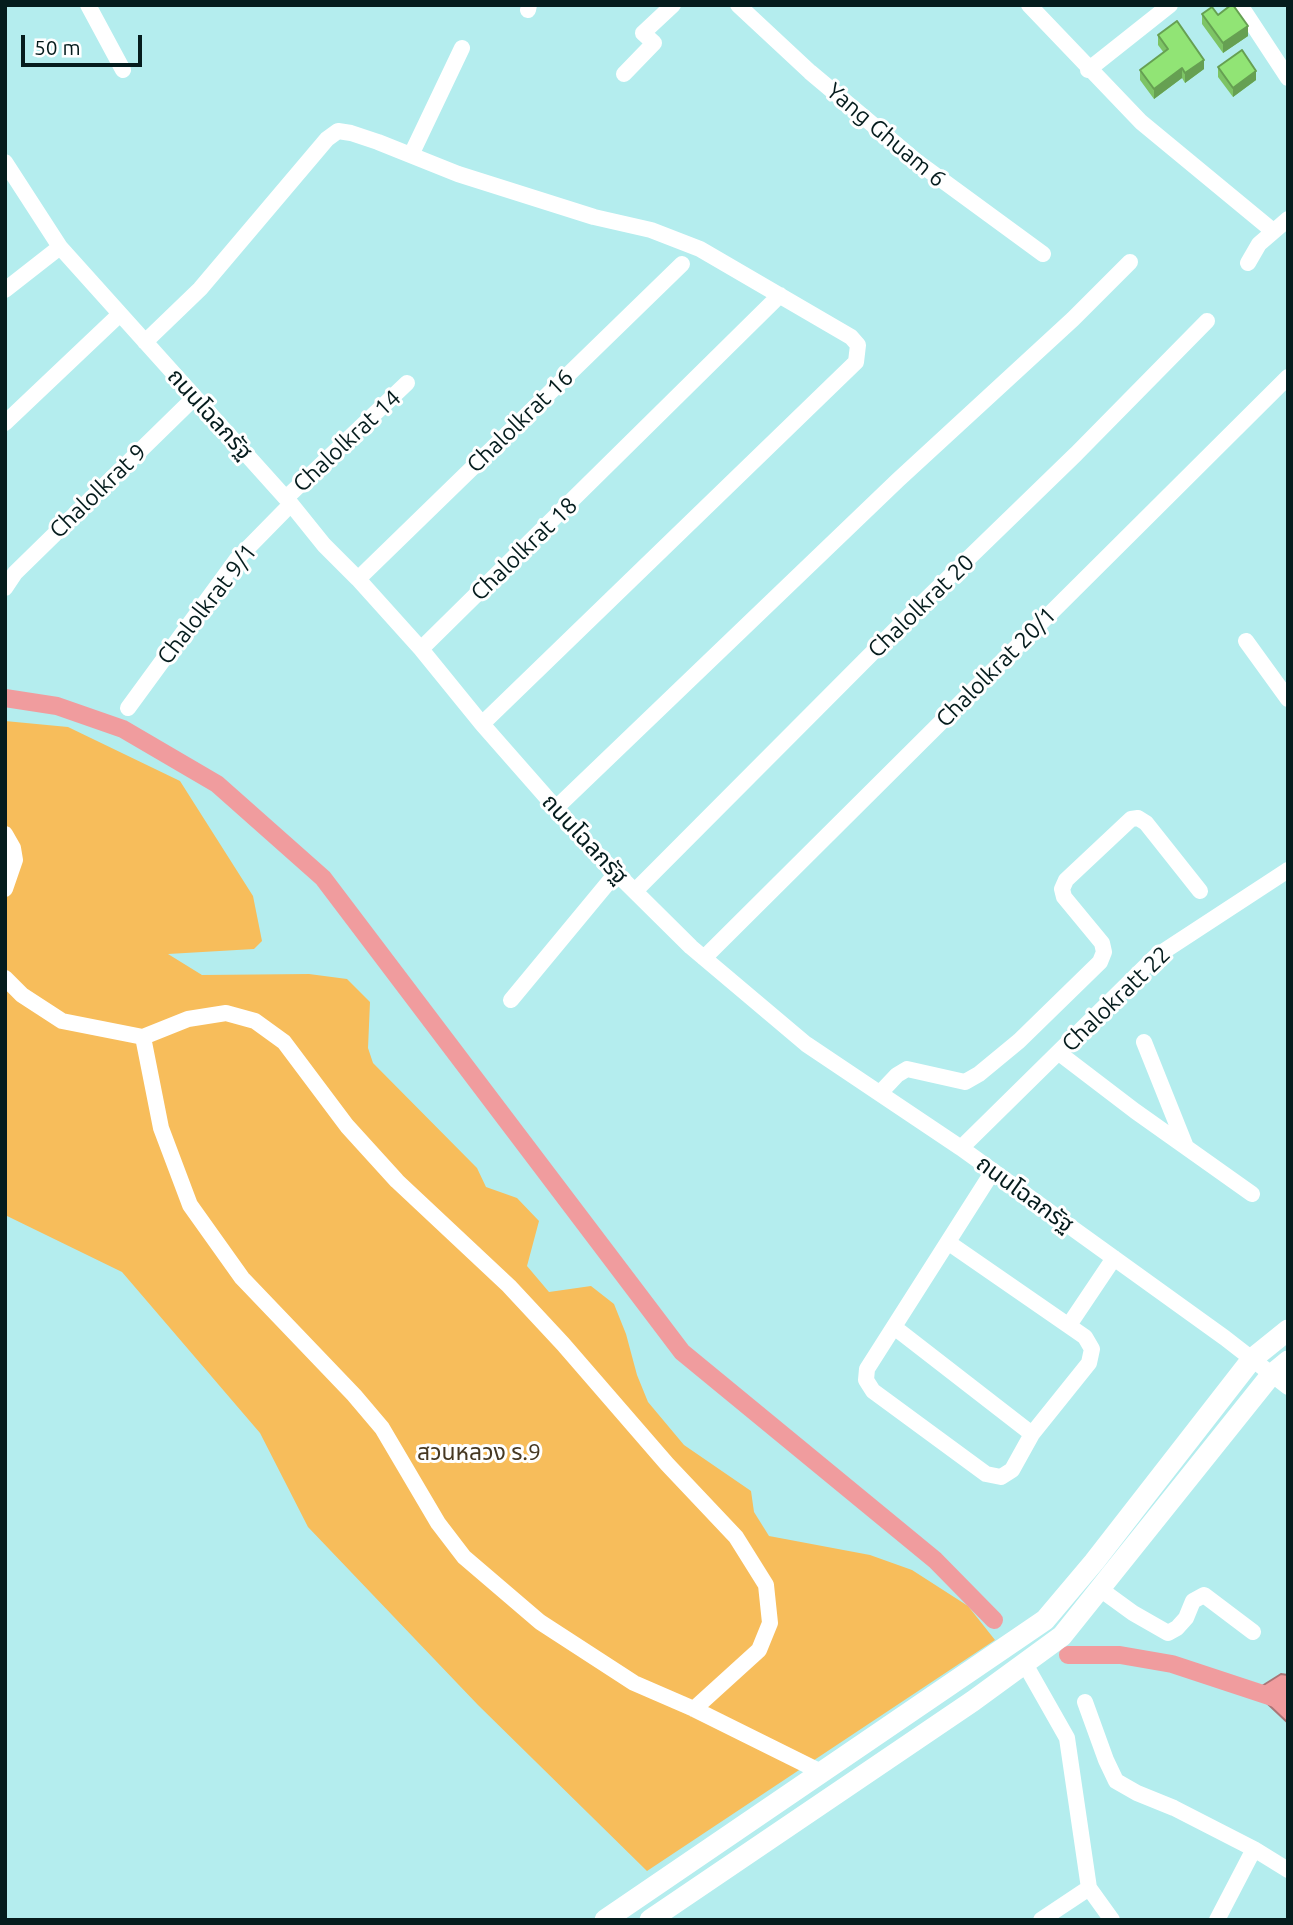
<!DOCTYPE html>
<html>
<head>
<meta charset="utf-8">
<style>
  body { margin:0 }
  #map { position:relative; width:1293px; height:1925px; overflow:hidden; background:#b4edee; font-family:Ubuntu,sans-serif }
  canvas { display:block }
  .frame { position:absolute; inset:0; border:7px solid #051c1d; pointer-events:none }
  .scale { position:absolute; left:21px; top:35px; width:121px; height:32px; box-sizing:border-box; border:4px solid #051c1d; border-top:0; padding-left:9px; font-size:21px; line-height:24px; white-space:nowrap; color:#051c1d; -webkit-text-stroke:5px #fff; paint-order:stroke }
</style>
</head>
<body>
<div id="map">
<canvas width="1293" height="1925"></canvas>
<div class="frame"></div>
<div class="scale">50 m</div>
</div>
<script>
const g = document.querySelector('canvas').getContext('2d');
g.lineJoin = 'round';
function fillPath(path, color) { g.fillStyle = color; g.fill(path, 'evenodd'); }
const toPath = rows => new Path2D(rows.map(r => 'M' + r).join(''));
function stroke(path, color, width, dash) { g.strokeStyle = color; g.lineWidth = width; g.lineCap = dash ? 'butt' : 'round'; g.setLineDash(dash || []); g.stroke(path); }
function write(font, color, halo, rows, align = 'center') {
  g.font = font + ' Ubuntu,"Noto Sans Thai",sans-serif'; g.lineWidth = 6; g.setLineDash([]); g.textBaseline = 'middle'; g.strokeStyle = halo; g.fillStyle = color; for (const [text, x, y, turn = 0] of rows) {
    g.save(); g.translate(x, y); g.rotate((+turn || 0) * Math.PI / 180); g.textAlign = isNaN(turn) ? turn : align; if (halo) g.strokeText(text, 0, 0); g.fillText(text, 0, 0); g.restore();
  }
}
fillPath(toPath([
  [5,721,68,727,180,781,253,896,262,941,254,949,168,954,202,975,309,974,347,979,370,1002,368,1048,373,1063,477,1168,486,1187,517,1198,539,1221,527,1266,549,1292,591,1286,614,1304,626,1334,637,1375,648,1402,684,1445,751,1491,754,1512,769,1536,870,1555,912,1570,968,1606,995,1640,647,1871,478,1705,308,1527,260,1433,122,1272,5,1215]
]), '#f7bd5b');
const water = toPath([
  [1281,1674,1288,1675,1288,1723,1254,1691,1281,1674]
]);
fillPath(water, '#f09c9e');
stroke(water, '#aa7677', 2);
stroke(toPath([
  [5,698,57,706,123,729,217,784,323,878,682,1352,935,1560,994,1620],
  [1068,1655,1120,1655,1172,1664,1275,1698]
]), '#f09c9e', 18);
stroke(toPath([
  [88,5,123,70],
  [738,5,810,72,916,161,1043,254],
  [1029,5,1141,122,1273,231],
  [1240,5,1288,78],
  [528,10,529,5],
  [1088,70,1170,5],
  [624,74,654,43,643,33,673,5],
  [411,155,462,48],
  [5,162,60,247,291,504,324,545,358,579,421,649,482,724,591,848,691,947,806,1044,961,1148,1225,1338,1288,1387],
  [1248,263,1259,244,1288,219],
  [5,290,60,247],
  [145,342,200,289,327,139,338,131,351,133,378,142,458,174,594,217,651,230,700,249,851,337,858,345,856,362,482,724],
  [5,423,120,314],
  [286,498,407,383],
  [358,579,682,264],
  [5,588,15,573,195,397],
  [1246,641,1288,699],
  [421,649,780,295],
  [128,708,237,559,291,504],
  [556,808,898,480,1073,319,1130,262],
  [5,834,13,848,15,860,5,889],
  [635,891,910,615,1076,454,1207,321],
  [704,958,1288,377],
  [5,978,22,995,62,1021,143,1037,188,1019,226,1013,255,1021,284,1042,347,1126,397,1181,509,1286,563,1344,667,1464,736,1537,766,1585,770,1623,759,1650,694,1709],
  [511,1000,617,872],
  [143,1037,161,1128,190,1205,242,1278,354,1395,382,1428,438,1523,464,1557,540,1622,634,1683,694,1709,823,1773],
  [1144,1042,1186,1147],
  [1059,1053,1135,1111,1252,1194],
  [880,1093,897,1075,907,1069,965,1082,979,1074,1019,1041,1100,962,1104,952,1102,943,1064,897,1062,889,1066,880,1131,819,1138,818,1146,823,1200,891],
  [961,1148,1155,957,1288,870],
  [949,1243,1085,1337,1092,1349,1089,1363,1032,1434,1012,1470,1001,1477,986,1474,873,1391,866,1380,867,1369,993,1171],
  [1069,1325,1114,1258],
  [894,1327,1032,1434],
  [1100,1589,1133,1613,1168,1633,1177,1628,1186,1618,1193,1601,1204,1595,1253,1632],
  [1025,1664,1067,1738,1089,1888,1112,1920],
  [1085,1702,1106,1760,1116,1781,1137,1793,1174,1808,1254,1849,1288,1870],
  [1041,1920,1089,1888],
  [1217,1920,1254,1849]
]), '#fff', 16);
stroke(toPath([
  [605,1920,1045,1620,1094,1562,1252,1359,1288,1330],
  [650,1920,973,1701,1062,1636,1271,1375,1288,1361]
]), '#fff', 21);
fillPath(toPath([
  [1202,14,1248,36,1223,53,1202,24],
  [1158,35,1204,69,1185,83,1182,78,1154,99,1140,80,1140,70,1164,53,1158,45],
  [1218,67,1256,80,1233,97,1218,77]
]), '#7dc465');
fillPath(toPath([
  [1248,26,1248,36,1223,53,1223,43],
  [1204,60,1204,69,1185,83,1185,73],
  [1182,68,1182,78,1154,99,1154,89],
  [1256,71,1256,80,1233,97,1233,88]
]), '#66a052');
const building = toPath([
  [1231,5,1233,5,1248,26,1223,43,1202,14,1212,7,1218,15,1231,5],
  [1177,21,1204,60,1185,73,1182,68,1154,89,1140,70,1168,49,1158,35,1177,21],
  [1242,50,1256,71,1233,88,1218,67,1242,50]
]);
fillPath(building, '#91e475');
stroke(building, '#66a052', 2);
write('23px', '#051c1d', '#fff', [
  ["Yang Ghuam 6",886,135,40],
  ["ถนนโฉลกรัฐ",210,414,48],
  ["Chalolkrat 16",520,421,-44],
  ["Chalolkrat 14",347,441,-43],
  ["Chalolkrat 9",98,491,-44],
  ["Chalolkrat 18",524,549,-44],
  ["Chalolkrat 9/1",207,604,-52],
  ["Chalolkrat 20",921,606,-44],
  ["Chalolkrat 20/1",996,667,-45],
  ["ถนนโฉลกรัฐ",585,839,47],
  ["Chalokratt 22",1116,999,-44],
  ["ถนนโฉลกรัฐ",1025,1194,36]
]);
write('23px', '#463822', '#fff', [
  ["สวนหลวง ร.9",479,1452]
]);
</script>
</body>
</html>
